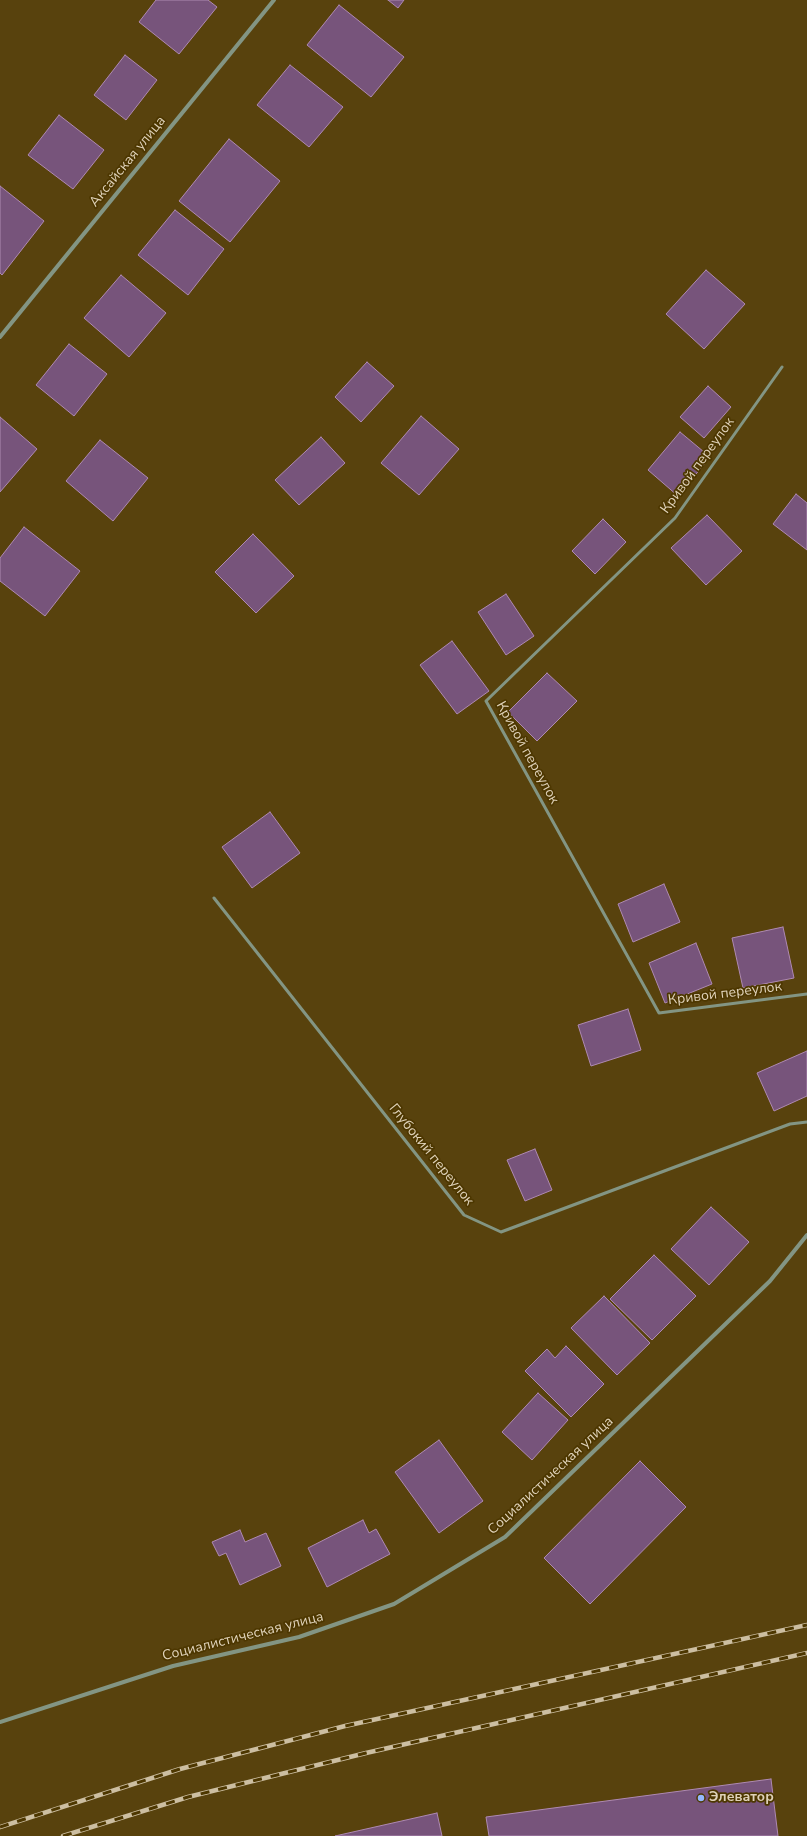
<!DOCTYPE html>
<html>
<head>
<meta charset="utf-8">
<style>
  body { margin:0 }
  canvas { display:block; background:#58420d }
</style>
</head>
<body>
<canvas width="807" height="1836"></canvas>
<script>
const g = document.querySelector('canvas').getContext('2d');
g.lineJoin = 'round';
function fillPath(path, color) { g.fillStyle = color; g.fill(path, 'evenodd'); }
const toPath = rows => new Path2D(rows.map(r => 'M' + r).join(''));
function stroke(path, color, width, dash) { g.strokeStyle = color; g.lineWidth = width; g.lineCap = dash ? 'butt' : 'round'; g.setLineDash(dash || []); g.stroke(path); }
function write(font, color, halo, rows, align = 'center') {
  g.font = font + ' "Nunito Sans",sans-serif'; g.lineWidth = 3.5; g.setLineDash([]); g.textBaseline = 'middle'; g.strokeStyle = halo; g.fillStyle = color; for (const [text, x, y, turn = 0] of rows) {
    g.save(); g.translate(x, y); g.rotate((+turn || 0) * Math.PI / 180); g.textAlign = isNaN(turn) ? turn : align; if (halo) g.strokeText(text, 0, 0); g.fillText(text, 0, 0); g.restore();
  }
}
const building = toPath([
  [156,0,208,0,217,7,179,54,139,22,156,0],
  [388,0,404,0,398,8,388,0],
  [339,5,404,57,371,97,307,45,339,5],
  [125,55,157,80,126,120,94,95,125,55],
  [290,65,343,107,309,147,257,105,290,65],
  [59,115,104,150,73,189,28,155,59,115],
  [229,139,280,181,230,242,179,201,229,139],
  [0,186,44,221,2,275,0,273,0,186],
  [175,210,224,249,188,295,138,255,175,210],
  [706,270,745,304,704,349,666,314,706,270],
  [121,275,166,313,129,357,84,318,121,275],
  [69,344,107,374,74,416,36,385,69,344],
  [367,362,394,386,361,422,335,397,367,362],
  [708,386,731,407,704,438,680,417,708,386],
  [421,416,459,449,419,495,381,463,421,416],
  [0,417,37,449,0,492,0,417],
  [680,432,710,457,678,496,648,470,680,432],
  [321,437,345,463,299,505,275,480,321,437],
  [100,440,148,478,113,521,66,481,100,440],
  [796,494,807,503,807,550,773,524,796,494],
  [707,515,742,551,706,585,671,548,707,515],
  [603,519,626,542,595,574,572,551,603,519],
  [24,527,80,571,45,616,0,581,0,558,24,527],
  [253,534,294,576,256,613,215,572,253,534],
  [506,594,534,636,506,655,478,612,506,594],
  [452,641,489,691,457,714,420,665,452,641],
  [547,673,577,701,537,741,508,712,547,673],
  [270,812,300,853,252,888,222,847,270,812],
  [664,884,680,922,633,942,618,904,664,884],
  [783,927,794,978,743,988,732,938,783,927],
  [696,943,712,984,665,1003,649,963,696,943],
  [628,1009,641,1050,591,1066,578,1025,628,1009],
  [807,1051,807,1096,774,1111,757,1073,807,1051],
  [535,1149,552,1190,525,1201,507,1160,535,1149],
  [711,1207,749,1242,709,1285,671,1249,711,1207],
  [654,1255,696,1296,652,1340,610,1299,654,1255],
  [604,1296,650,1343,617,1375,571,1328,604,1296],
  [566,1346,604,1384,571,1417,525,1371,547,1349,555,1358,566,1346],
  [538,1393,568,1420,532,1460,502,1432,538,1393],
  [439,1440,483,1501,439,1533,395,1472,439,1440],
  [640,1461,686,1507,590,1604,544,1558,640,1461],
  [363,1520,369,1533,376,1529,390,1554,327,1587,308,1548,363,1520],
  [240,1530,245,1542,266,1533,281,1566,240,1585,226,1553,219,1556,212,1542,240,1530],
  [771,1779,778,1836,489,1836,486,1817,771,1779],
  [437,1813,442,1836,335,1836,437,1813]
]);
fillPath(building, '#77547b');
stroke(building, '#ae89b2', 1);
stroke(toPath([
  [782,367,675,518,486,701,659,1013,807,994],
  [214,898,464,1215,501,1232,790,1124,807,1122]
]), '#839583', 3);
stroke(toPath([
  [0,337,274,0],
  [0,1722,173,1666,299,1637,394,1604,505,1537,770,1281,807,1235]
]), '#839583', 4);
const rail = toPath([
  [0,1827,180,1769,345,1726,807,1625],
  [63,1836,188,1797,366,1753,807,1653]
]);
stroke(rail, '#ccbea1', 4.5);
stroke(rail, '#4d3700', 3, [9]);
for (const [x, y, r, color] of [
  [701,1798,4,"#94b7fd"]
]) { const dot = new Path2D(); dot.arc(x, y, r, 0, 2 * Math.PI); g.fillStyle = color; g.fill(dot); stroke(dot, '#4d3700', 1.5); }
write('14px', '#dfd2b9', '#4d3700', [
  ["Аксайская улица",128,162,-51],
  ["Кривой переулок",698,466,-54],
  ["Кривой переулок",527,753,61],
  ["Кривой переулок",725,994,-7],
  ["Глубокий переулок",431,1155,51],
  ["Социалистическая улица",551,1476,-43],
  ["Социалистическая улица",243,1637,-14]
]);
write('bold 14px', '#dfd2b9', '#4d3700', [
  ["Элеватор",709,1798]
], 'left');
</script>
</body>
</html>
